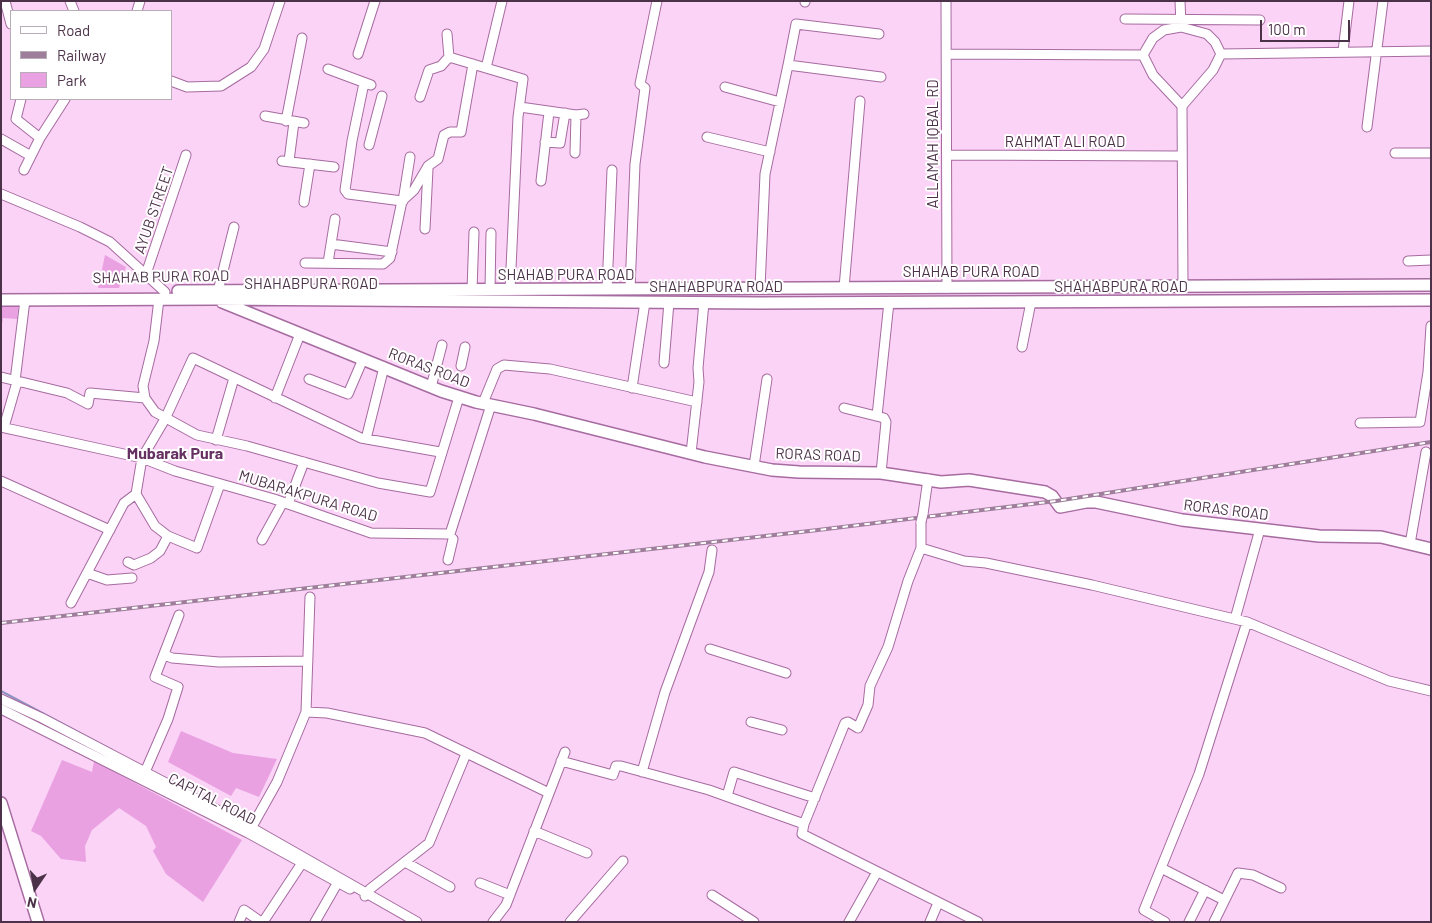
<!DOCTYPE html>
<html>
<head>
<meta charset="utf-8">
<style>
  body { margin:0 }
  #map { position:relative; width:1432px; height:923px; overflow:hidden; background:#fbd3f6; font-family:Barlow,sans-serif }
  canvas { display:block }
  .frame { position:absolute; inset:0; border:2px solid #4c3249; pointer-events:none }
  .legend { position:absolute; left:10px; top:10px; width:162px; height:90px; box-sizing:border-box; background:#fff; border:1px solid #b7adb6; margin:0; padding:6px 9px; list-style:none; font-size:15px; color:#4c3249 }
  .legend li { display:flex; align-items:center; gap:10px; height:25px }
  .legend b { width:25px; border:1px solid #b7adb6 }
  .north { position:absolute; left:10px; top:863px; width:50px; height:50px; -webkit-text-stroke:4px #fff; paint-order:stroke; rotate:192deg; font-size:14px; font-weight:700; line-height:20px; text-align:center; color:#4c3249 }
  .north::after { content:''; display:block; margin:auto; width:18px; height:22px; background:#4c3249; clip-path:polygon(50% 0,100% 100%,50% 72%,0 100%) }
  .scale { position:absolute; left:1260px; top:20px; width:90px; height:22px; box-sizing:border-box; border:2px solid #4c3249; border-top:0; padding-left:6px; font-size:15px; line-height:18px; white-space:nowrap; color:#4c3249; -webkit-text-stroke:4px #fff; paint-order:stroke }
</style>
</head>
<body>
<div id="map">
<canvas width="1432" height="923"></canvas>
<div class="frame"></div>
<ul class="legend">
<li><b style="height:6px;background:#fff"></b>Road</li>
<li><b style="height:6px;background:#9e7e9b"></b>Railway</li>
<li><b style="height:14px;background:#e9a1e2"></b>Park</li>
</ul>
<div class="north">N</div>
<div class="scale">100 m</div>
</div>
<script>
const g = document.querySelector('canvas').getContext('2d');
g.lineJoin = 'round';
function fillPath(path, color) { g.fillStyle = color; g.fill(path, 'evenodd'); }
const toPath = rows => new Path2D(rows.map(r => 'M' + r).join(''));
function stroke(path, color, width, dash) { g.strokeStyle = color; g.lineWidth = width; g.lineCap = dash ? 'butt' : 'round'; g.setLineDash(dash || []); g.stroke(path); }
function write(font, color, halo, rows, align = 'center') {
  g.font = font + ' Barlow,sans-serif'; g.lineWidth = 4; g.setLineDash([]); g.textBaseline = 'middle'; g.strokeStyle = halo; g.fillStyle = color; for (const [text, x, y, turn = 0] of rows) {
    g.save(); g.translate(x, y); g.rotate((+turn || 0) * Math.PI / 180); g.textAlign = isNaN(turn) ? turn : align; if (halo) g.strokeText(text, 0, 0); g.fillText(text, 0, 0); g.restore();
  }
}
fillPath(toPath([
  [105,255,126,267,119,288,98,288],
  [1,300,19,300,17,319,3,318,1,330],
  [181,731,233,753,277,759,259,797,236,788,231,796,168,762],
  [62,760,92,772,94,761,242,840,203,902,166,874,153,851,156,847,146,826,119,808,92,830,85,846,86,862,61,859,41,836,31,831]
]), '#e9a1e2');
stroke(toPath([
  [1,691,112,750]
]), '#8f93bf', 2);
const minor = toPath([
  [5,1,11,24],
  [70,1,74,11],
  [946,1,947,288],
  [1180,1,1181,24],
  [805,2,805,1],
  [137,11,140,1],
  [1125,19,1260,20],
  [1343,51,1349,1],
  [358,54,375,1],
  [947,54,1143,55],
  [1221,54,1431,51],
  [449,57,523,79,518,117,510,290],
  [788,65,796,24,879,34],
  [486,68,502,1],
  [328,69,371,85],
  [171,81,187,87,221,86,251,67,264,49,280,1],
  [364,83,352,141,345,190,348,194,402,201],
  [725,87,780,102],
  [420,97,429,70,441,66,449,57,447,34],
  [21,99,16,119,40,138],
  [1182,106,1153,75,1143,55,1153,38,1164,30,1181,27,1207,34,1215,42,1221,54,1213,70,1182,106,1183,286],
  [520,107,576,115,584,114],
  [265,116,304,123],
  [286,121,302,38],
  [1367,127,1383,1],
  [707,137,770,152],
  [1,139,31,156],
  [545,142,560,143,565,113],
  [369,145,382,96],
  [575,153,576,115],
  [1395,153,1431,153],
  [948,155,1182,156],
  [282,161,334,167],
  [289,161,294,122],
  [24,170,40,138,65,99],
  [541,181,549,112],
  [1,194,80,227,110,242,165,292],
  [403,201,410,157],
  [304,202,310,164],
  [425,229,428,169],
  [331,244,392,252],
  [1408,261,1431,260],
  [305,263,383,264,390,258,402,201,414,190,428,166,438,159,444,135,450,132,461,132,473,64],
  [328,263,335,219],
  [146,274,186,155],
  [760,288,765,174,788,65,881,77],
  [844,288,860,101],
  [607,289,612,170],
  [630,289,635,164,645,88,640,84,657,1],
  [472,290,474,232],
  [490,290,491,233],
  [218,291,234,227],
  [159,299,154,341,143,386,145,398,155,412,197,435,247,446,378,483,430,492,459,397],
  [1022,347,1031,302],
  [664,363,669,302],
  [461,366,465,347],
  [1,377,67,393,88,404,90,393,145,398],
  [309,379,348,394,363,359],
  [15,381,25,300],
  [431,387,442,345],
  [632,388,645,302],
  [275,398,300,334],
  [483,403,497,369,504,365,550,369,697,402],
  [844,408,884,418,886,422,881,473],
  [877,416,889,302],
  [1360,423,1420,422,1428,372,1431,326],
  [1,427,142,458,175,471,274,499,371,533,450,534,491,405],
  [4,427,17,382],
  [366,439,384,367],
  [216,440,234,378],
  [691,453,699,382,698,368,704,302],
  [754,466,767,379],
  [1,481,110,530],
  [220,484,197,548,168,536,155,526,136,494,142,458,165,419,193,358,361,438,440,452],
  [288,504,304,462],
  [923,514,928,479],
  [921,522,921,548,908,581,888,647,870,686,868,705,858,728,848,722,845,723,804,824,802,834,978,922],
  [262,540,283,502],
  [1410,544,1426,452],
  [921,548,964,561,986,563,1092,585,1247,622,1389,681,1431,691],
  [448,560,453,539],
  [128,562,134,565,151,558,160,551,168,536],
  [87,573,107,580,132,578],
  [71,603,124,503,136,494],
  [1235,619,1260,529],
  [710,649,786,673],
  [165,655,172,658,219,662,308,661],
  [1,699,42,718,252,828,417,922],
  [1,709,248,833,350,889],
  [306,712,327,713,425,733,549,793],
  [751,722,782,730],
  [561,761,613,775,616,766,621,766,709,790,804,824],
  [145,772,168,719,178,687,155,677,179,615],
  [642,772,665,692,709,572,712,550],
  [727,796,734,772,815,798],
  [534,831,587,853],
  [249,832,277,782,306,712,310,597],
  [405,862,450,887],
  [1163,869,1224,900],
  [480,883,510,895],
  [712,895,754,922],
  [365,896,370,889,429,843,466,754],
  [239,922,244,910,261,922],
  [263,922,302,863],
  [315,922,338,882],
  [493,922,506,905,565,752],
  [570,922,623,861],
  [849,922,877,872],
  [930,922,938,903],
  [1165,922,1144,910,1199,774,1247,622],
  [1189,922,1205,890],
  [1214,922,1238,873,1253,875,1281,888]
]);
const major = toPath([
  [178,291,1431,285],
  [1,300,216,299,760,303,1431,300],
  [222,302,441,391,476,402,534,414,705,457,772,470,799,472,881,473,941,482,969,480,1045,492,1052,496,1060,507,1086,502,1096,502,1182,520,1319,536,1381,537,1431,549],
  [1,803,38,922]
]);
stroke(minor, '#a66ba0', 11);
stroke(major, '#a66ba0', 14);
stroke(minor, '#fff', 9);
stroke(major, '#fff', 11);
const rail = toPath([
  [1,623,818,530,1056,501,1431,442]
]);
stroke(rail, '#9e7e9b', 4);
stroke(rail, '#fff', 2, [5.5]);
const minorBridge = toPath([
  [921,522,923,514]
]);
stroke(minorBridge, '#a66ba0', 11, []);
stroke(minorBridge, '#fff', 9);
write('15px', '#4c3249', '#fff', [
  ["RAHMAT ALI ROAD",1065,142],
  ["ALLAMAH IQBAL RD",933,144,-90],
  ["AYUB STREET",154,210,-71],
  ["SHAHAB PURA ROAD",971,272],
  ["SHAHAB PURA ROAD",566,275],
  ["SHAHAB PURA ROAD",161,277,-1],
  ["SHAHABPURA ROAD",311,284],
  ["SHAHABPURA ROAD",716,287],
  ["SHAHABPURA ROAD",1121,287],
  ["RORAS ROAD",429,368,21],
  ["RORAS ROAD",818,455,2],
  ["MUBARAKPURA ROAD",308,496,17],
  ["RORAS ROAD",1226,510,7],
  ["CAPITAL ROAD",212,799,27]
]);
write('bold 16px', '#663062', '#fff', [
  ["Mubarak Pura",175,454]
]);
</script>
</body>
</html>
